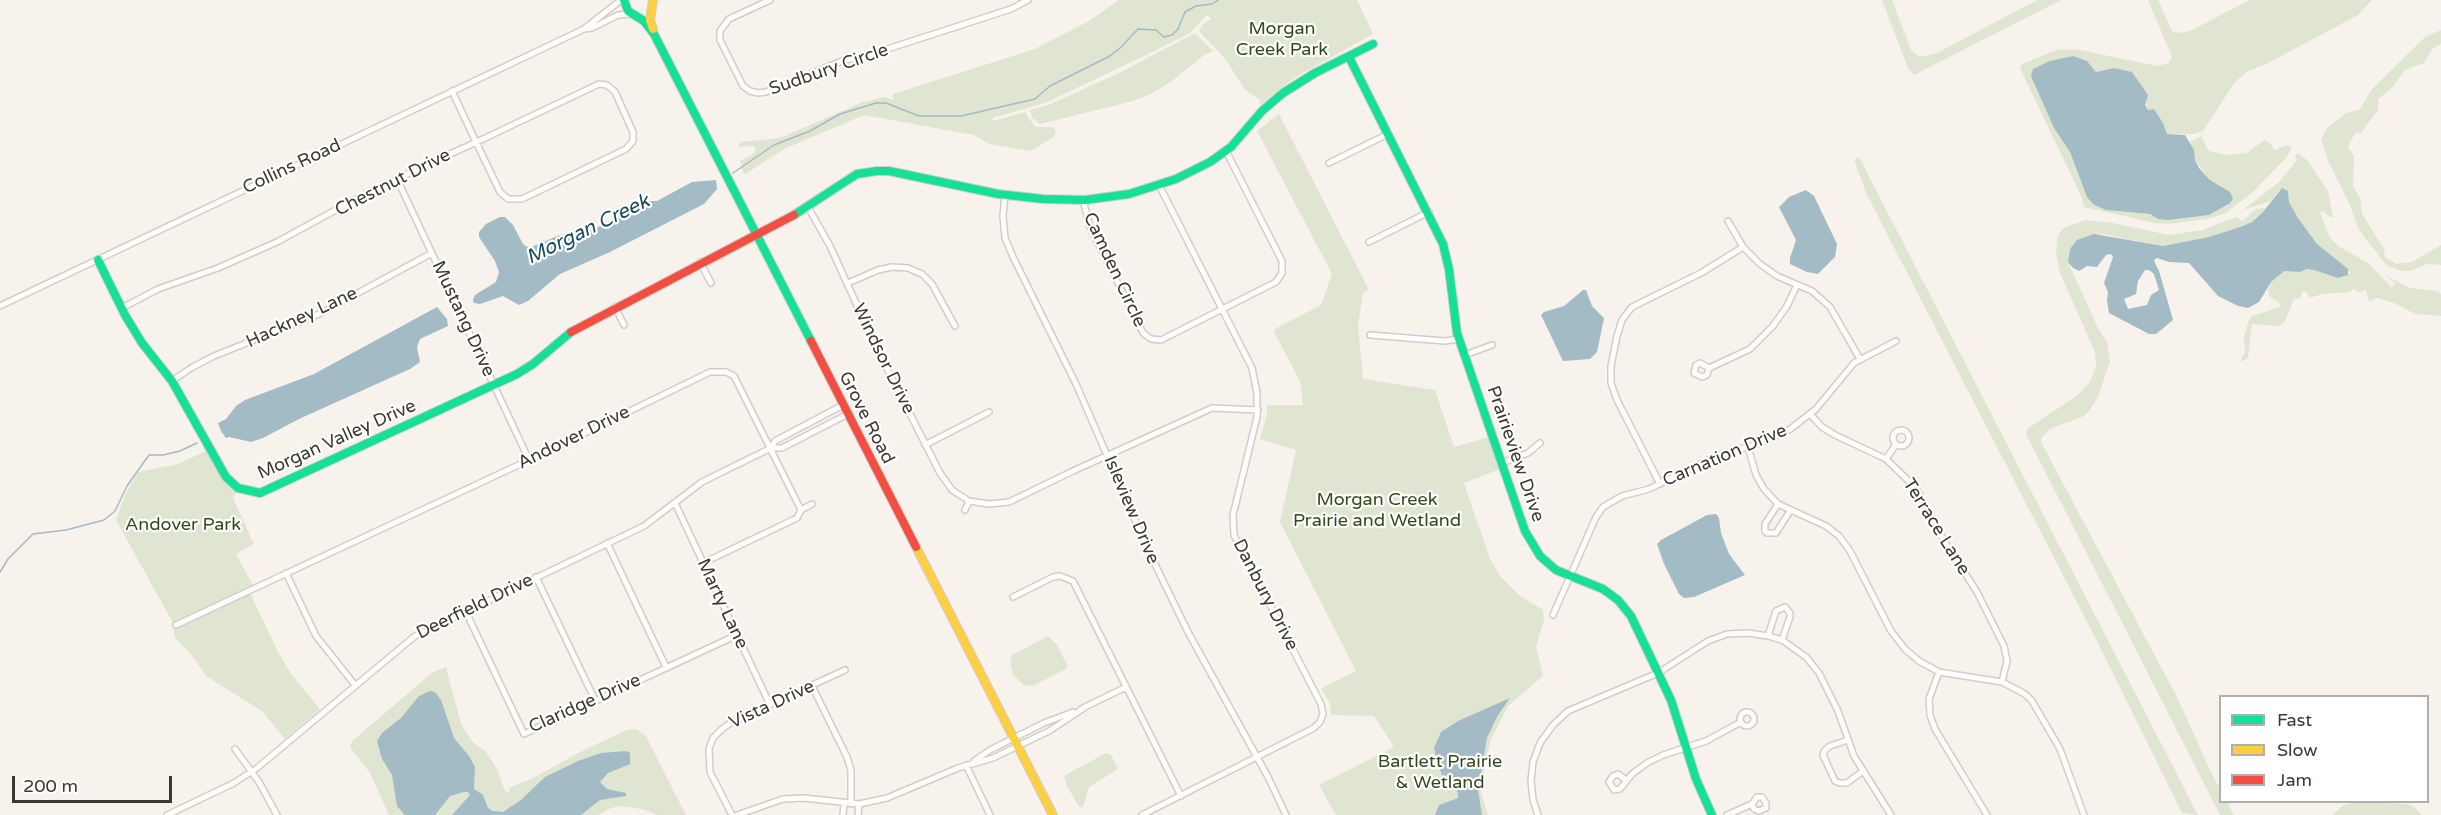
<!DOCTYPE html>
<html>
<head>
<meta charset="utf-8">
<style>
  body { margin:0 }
  #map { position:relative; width:2441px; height:815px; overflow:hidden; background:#f8f2ec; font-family:"Varela Round",sans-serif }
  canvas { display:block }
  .legend { position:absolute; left:2219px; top:695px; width:210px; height:108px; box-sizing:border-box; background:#fff; border:2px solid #b1afad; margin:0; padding:8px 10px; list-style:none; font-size:18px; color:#3d3731 }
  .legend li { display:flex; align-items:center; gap:12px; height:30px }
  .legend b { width:30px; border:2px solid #b1afad }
  .scale { position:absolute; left:12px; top:776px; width:160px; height:27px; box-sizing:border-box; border:3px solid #3d3731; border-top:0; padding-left:8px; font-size:18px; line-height:21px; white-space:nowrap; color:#3d3731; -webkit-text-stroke:4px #fff; paint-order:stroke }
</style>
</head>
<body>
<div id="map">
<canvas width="2441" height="815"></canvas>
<ul class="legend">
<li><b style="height:8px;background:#16e098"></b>Fast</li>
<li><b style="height:8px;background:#ffcf43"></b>Slow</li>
<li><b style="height:8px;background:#f24e42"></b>Jam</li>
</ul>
<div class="scale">200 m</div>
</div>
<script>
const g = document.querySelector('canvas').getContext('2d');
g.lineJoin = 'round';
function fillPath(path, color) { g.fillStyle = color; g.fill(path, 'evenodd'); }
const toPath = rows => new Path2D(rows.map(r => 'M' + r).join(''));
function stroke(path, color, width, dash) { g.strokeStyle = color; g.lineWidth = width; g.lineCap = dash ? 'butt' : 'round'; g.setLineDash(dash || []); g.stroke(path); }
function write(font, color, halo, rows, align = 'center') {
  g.font = font + ' "Varela Round",sans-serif'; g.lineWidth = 4.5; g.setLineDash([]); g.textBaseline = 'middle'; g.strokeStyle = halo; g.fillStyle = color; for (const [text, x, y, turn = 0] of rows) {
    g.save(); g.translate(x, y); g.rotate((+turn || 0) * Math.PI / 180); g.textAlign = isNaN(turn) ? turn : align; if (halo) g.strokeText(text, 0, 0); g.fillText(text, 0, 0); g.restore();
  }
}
fillPath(toPath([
  [1119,0,1357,0,1373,34,1294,78,1260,105,1260,100,1245,90,1226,60,1199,31,1202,25,1211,19,1207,15,1190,33,1142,57,1045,103,992,118,994,121,1025,112,1035,127,1053,127,1056,131,1055,136,1031,151,989,144,974,135,864,115,784,149,744,175,740,161,753,154,756,149,754,146,738,147,741,142,780,138,863,102,885,97,893,100,893,94,1035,49,1089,21],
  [1882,0,1892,0,1911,50,1920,57,1937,53,2037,0,2061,0,1914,75,1908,68],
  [2148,0,2158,0,2172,31,2178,33,2190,31,2250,0,2372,0,2358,15,2268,63,2247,72,2235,82,2203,131,2194,134,2167,134,2163,123,2154,109,2148,110,2132,72,2114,68,2096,72,2087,61,2073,56,2070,152,2080,177,2106,210,2150,214,2158,219,2209,215,2229,205,2220,185,2210,180,2195,160,2190,142,2201,136,2209,151,2229,155,2247,153,2264,140,2269,142,2275,150,2287,145,2291,147,2290,152,2285,159,2255,190,2226,213,2207,219,2169,224,2155,223,2084,207,2082,198,2020,68,2022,64,2056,50,2075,49,2157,66,2169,63,2172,57],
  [2441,30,2441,44,2432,49,2424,63,2405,70,2392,88,2378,99,2378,110,2360,134,2357,132,2354,135,2348,147,2354,156,2353,186,2360,198,2362,214,2384,249,2385,257,2396,264,2412,262,2441,245,2441,265,2427,264,2410,271,2402,271,2387,266,2359,230,2350,205,2329,163,2321,139,2327,128,2346,113,2359,110,2373,88,2425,37],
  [1195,33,1213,51,1203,56,1173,80,1151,94,1133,101,1040,124,1032,118,1030,110,1051,104,1119,73],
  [1279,114,1369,290,1363,293,1358,325,1363,379,1435,390,1454,447,1489,437,1500,469,1464,483,1490,559,1500,576,1520,596,1543,610,1544,621,1536,646,1543,676,1508,706,1491,739,1480,789,1488,815,1336,815,1319,785,1394,747,1374,716,1331,715,1330,703,1321,688,1356,671,1280,522,1296,450,1260,439,1267,415,1267,405,1303,405,1300,381,1273,330,1321,305,1332,274,1257,131],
  [2297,153,2307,160,2328,191,2333,217,2330,217,2322,211,2320,213,2330,238,2340,247,2368,263,2391,287,2396,284,2385,275,2410,288,2438,291,2441,294,2441,316,2415,314,2394,303,2377,298,2369,302,2366,290,2359,292,2353,289,2349,292,2323,294,2309,298,2307,292,2303,291,2300,298,2294,299,2285,321,2279,326,2252,324,2248,358,2240,362,2245,352,2244,337,2248,322,2252,316,2280,307,2279,302,2270,297,2268,290,2271,282,2279,274,2284,271,2300,272,2307,269,2314,270,2338,278,2344,277,2350,273,2317,244,2298,218,2289,202,2288,191,2279,190,2271,201,2243,210,2279,182,2297,160,2295,157],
  [1859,157,2198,815,2182,813,2099,645,1867,195,1854,160],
  [2266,208,2252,222,2240,227,2209,237,2163,246,2102,234,2068,262,2098,328,2107,342,2110,361,2098,397,2089,411,2084,416,2050,429,2041,438,2042,444,2178,699,2208,766,2220,789,2220,802,2227,802,2234,815,2220,815,2026,434,2027,429,2078,395,2090,382,2096,367,2095,352,2060,273,2056,252,2058,235,2064,228,2085,220,2113,223,2169,235,2203,230,2236,217,2242,221,2256,209],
  [208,450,226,481,237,492,233,498,254,544,236,554,252,584,251,595,279,654,292,675,320,709,285,739,262,711,206,676,191,654,175,638,172,621,116,520,126,493,138,472,178,464],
  [1048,636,1057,645,1067,665,1066,669,1033,686,1024,685,1013,675,1010,661,1012,655],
  [446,667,461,724,473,742,486,752,498,771,503,787,507,792,509,792,509,788,531,779,586,749,627,730,636,729,646,736,686,815,658,815,642,809,620,806,611,808,598,815,389,815,370,773,350,747,352,741,432,673],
  [1106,753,1111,755,1118,769,1089,787,1083,807,1079,807,1067,786,1064,776],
  [2357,802,2407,804,2413,806,2422,815,2332,815,2344,805]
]), '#dfe5d1');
fillPath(toPath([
  [2073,56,2087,61,2096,72,2114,68,2132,72,2148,95,2145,105,2148,110,2154,109,2163,123,2167,134,2185,135,2194,150,2195,160,2199,168,2210,180,2230,192,2233,199,2229,204,2209,215,2168,220,2158,219,2150,214,2106,210,2093,204,2087,197,2070,152,2054,128,2031,76,2033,69,2050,61],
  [716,180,717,189,704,204,610,252,560,274,528,301,519,305,503,296,480,304,474,303,473,300,475,295,496,282,499,272,495,261,479,237,479,232,486,224,500,217,505,217,513,225,523,244,529,248,560,235,590,230,611,222,628,205,638,201,657,201,692,182],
  [2282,188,2288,191,2289,202,2298,218,2317,244,2348,269,2348,275,2338,278,2314,270,2307,269,2300,272,2284,271,2271,282,2259,302,2248,308,2238,306,2218,296,2189,263,2169,262,2157,258,2154,260,2155,263,2159,271,2173,320,2156,334,2149,334,2109,313,2107,300,2108,292,2104,283,2113,257,2111,254,2106,255,2097,267,2087,266,2079,271,2073,268,2068,262,2070,249,2077,240,2094,234,2163,246,2209,237,2240,227,2252,222,2263,212],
  [2145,270,2149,270,2154,274,2159,290,2151,295,2147,305,2128,309,2124,299,2136,294,2138,281],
  [1806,190,1814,196,1837,244,1835,257,1818,274,1807,272,1790,264,1790,258,1796,240,1779,207,1789,197],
  [1583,290,1586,290,1592,306,1604,318,1597,352,1590,359,1563,361,1541,315,1544,312,1564,306],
  [437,307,447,319,448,326,420,339,417,347,420,362,410,369,299,419,263,438,251,442,229,437,226,438,221,431,218,423,226,419,236,406,245,400,314,374],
  [1716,514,1719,518,1721,533,1729,554,1745,575,1694,597,1684,598,1679,594,1664,564,1657,544,1661,540,1707,515],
  [430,691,435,692,441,700,454,738,469,756,475,767,474,789,483,795,488,808,492,811,503,812,521,800,545,777,578,761,601,753,626,751,630,753,630,764,608,773,600,782,607,789,626,793,626,796,600,800,581,815,452,815,470,795,468,792,464,792,450,796,435,815,405,815,397,806,392,775,382,759,377,741,382,733,401,718,419,696],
  [1510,698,1498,715,1487,738,1478,790,1482,815,1435,815,1439,805,1458,798,1458,792,1443,777,1438,765,1434,748,1441,732,1458,721]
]), '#a3bbc5');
stroke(toPath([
  [733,173,774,145,810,131,840,114,876,103,886,103,919,116,961,116,1035,99,1050,86,1110,56,1120,48,1138,29,1156,30,1164,37,1172,35,1178,29,1185,12,1196,6,1212,4,1218,0],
  [0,572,8,559,33,534,66,530,104,520,115,511,127,486,149,455,163,455,180,451,197,443]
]), '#a3bbc5', 1.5);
const street = toPath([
  [770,0,729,19,720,31,720,40,743,86,750,91,758,93,766,92,842,61,875,53,1011,9,1028,0],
  [584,29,621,0],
  [1329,163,1388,134],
  [397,179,529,460],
  [1005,195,1003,216,1005,238,1013,257,1076,384,1149,552,1188,632,1268,777,1286,815],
  [1083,200,1090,227,1143,333,1151,339,1161,340,1276,282,1282,273,1282,261,1226,151],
  [808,207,830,246,877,349,940,473,952,490,969,501,989,504,1009,502,1073,471,1212,408,1258,410],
  [1728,221,1743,247,1760,264,1777,276,1812,291,1830,307,1860,359],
  [1369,242,1429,212],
  [700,262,711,283],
  [848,283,878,270,892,267,908,268,922,274,932,284,955,326],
  [0,306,584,29,592,28,618,15,630,14],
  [615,307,624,325],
  [122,308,158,289,218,268,277,242,356,199,397,179,426,165,470,145,476,142,483,139,599,84,607,85,615,92,633,132,633,141,626,149,522,199,508,199,500,192,476,142,452,91],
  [1370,335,1445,341,1459,339],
  [1465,355,1492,345],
  [1709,368,1700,363,1696,365,1694,373,1702,377,1707,375,1709,368,1750,349,1773,326,1787,306,1797,285],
  [172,381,191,368,214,356,319,314,432,253],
  [1810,414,1822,427,1835,435,1886,459,1916,488,1943,539,1977,592,2004,646,2007,661,2002,682],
  '1893 438a8 8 0 1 1 16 0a8 8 0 1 1-16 0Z',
  [925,445,989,412],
  [1748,447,1756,475,1764,489,1778,504,1826,526,1839,536,1850,551,1891,631,1905,649,1919,661,1939,672,2002,682,2025,694,2032,701,2060,749,2084,815],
  [771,448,775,441,843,405],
  [1886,459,1896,444],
  [1502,463,1528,453,1540,443],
  [1660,484,1617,400,1611,383,1611,366,1617,336,1622,320,1632,307,1701,273,1743,247],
  [675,503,770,705],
  [1778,504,1765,524,1765,531,1767,533,1776,533,1790,511],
  [801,510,812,504],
  [965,510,969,501],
  [607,543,666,667],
  [286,573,316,636,355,685],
  [536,577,595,700],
  [1013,597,1053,577,1060,576,1073,581,1181,796],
  [465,610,524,734,737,635],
  [1553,615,1596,517,1603,507,1622,496,1649,489,1716,456,1755,445,1789,430,1816,409,1854,363,1896,341],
  [176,625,529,460,710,372,726,372,734,376,801,510,797,518,703,563],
  [1768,636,1776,611,1785,607,1790,613,1790,617,1782,640],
  [1939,672,1929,699,1930,715,1935,729,1987,815],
  [812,686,847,757,851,770,851,804],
  [1081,709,1126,687],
  '1740 719a7 7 0 1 1 14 0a7 7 0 1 1-14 0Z',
  [1848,740,1830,746,1825,750,1823,755,1835,781,1840,783,1847,783,1863,771],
  [235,749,259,782,277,815],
  [974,761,990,750,1044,723,1073,712],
  [966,765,990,815],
  [1626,780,1618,774,1613,776,1609,782,1614,790,1620,789,1632,774,1647,763,1663,755,1706,741,1741,722],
  [167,815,234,783,257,768,415,636,644,526,702,482,771,448,782,448,848,414],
  [732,815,710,772,709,749,713,738,722,729,732,722,845,670],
  [737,815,783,799,804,798,859,804,887,798,958,768,993,758,1049,731,1084,708],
  [843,815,844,804],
  [858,815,859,804],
  [1142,815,1314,728,1320,722,1323,714,1321,704,1234,535,1233,515,1257,417,1257,393,1252,368,1159,185],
  [1538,815,1533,800,1531,781,1533,762,1540,743,1553,725,1568,711,1658,673,1708,641,1727,634,1748,633,1768,636,1782,640,1806,657,1819,673,1838,711,1854,756,1891,815],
  [1727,815,1752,804,1757,797,1762,797,1766,803,1766,808,1759,811,1754,809,1752,804]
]);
const fast = toPath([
  [624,0,628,11,644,21,654,34,811,341],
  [1349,57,1443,244,1449,269,1457,333,1525,531,1540,556,1556,570,1603,589,1618,600,1631,616,1671,700,1696,779,1712,815],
  [794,215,857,174,877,171,889,171,998,194,1043,199,1085,200,1129,194,1176,179,1210,162,1231,147,1262,111,1283,93,1315,73,1373,44],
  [98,260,125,315,142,343,172,381,226,477,238,488,260,493,517,374,533,364,571,332]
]);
const slow = toPath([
  [653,0,650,20,653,29],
  [916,547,1053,815]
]);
const jam = toPath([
  [571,332,794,215],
  [811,341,916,547]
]);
stroke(street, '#d2cdc8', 8);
stroke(fast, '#d2cdc8', 10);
stroke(slow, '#d2cdc8', 10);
stroke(jam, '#d2cdc8', 10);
stroke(street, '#fefdfc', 5);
stroke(fast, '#16e098', 8);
stroke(slow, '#ffcf43', 8);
stroke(jam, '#f24e42', 8);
write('18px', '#324819', '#fff', [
  ["Morgan",1282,29],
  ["Creek Park",1282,50],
  ["Morgan Creek",1377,500],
  ["Prairie and Wetland",1377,521],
  ["Andover Park",183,525],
  ["Bartlett Prairie",1440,762],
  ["& Wetland",1440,783]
]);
write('18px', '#3d3731', '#fff', [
  ["Sudbury Circle",829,70,-19],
  ["Collins Road",292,167,-25],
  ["Chestnut Drive",393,183,-27],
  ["Camden Circle",1114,270,65],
  ["Hackney Lane",302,318,-25],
  ["Mustang Drive",463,319,65],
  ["Windsor Drive",883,359,64],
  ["Grove Road",866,418,63],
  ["Andover Drive",574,438,-26],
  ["Morgan Valley Drive",337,440,-24],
  ["Prairieview Drive",1515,454,71],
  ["Carnation Drive",1725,456,-23],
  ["Isleview Drive",1131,510,67],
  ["Terrace Lane",1936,527,58],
  ["Danbury Drive",1265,595,63],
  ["Marty Lane",722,604,65],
  ["Deerfield Drive",475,607,-26],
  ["Claridge Drive",585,704,-24],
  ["Vista Drive",772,705,-25]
]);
write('italic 20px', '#14495b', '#fff', [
  ["Morgan Creek",588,230,-26]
]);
</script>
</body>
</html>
